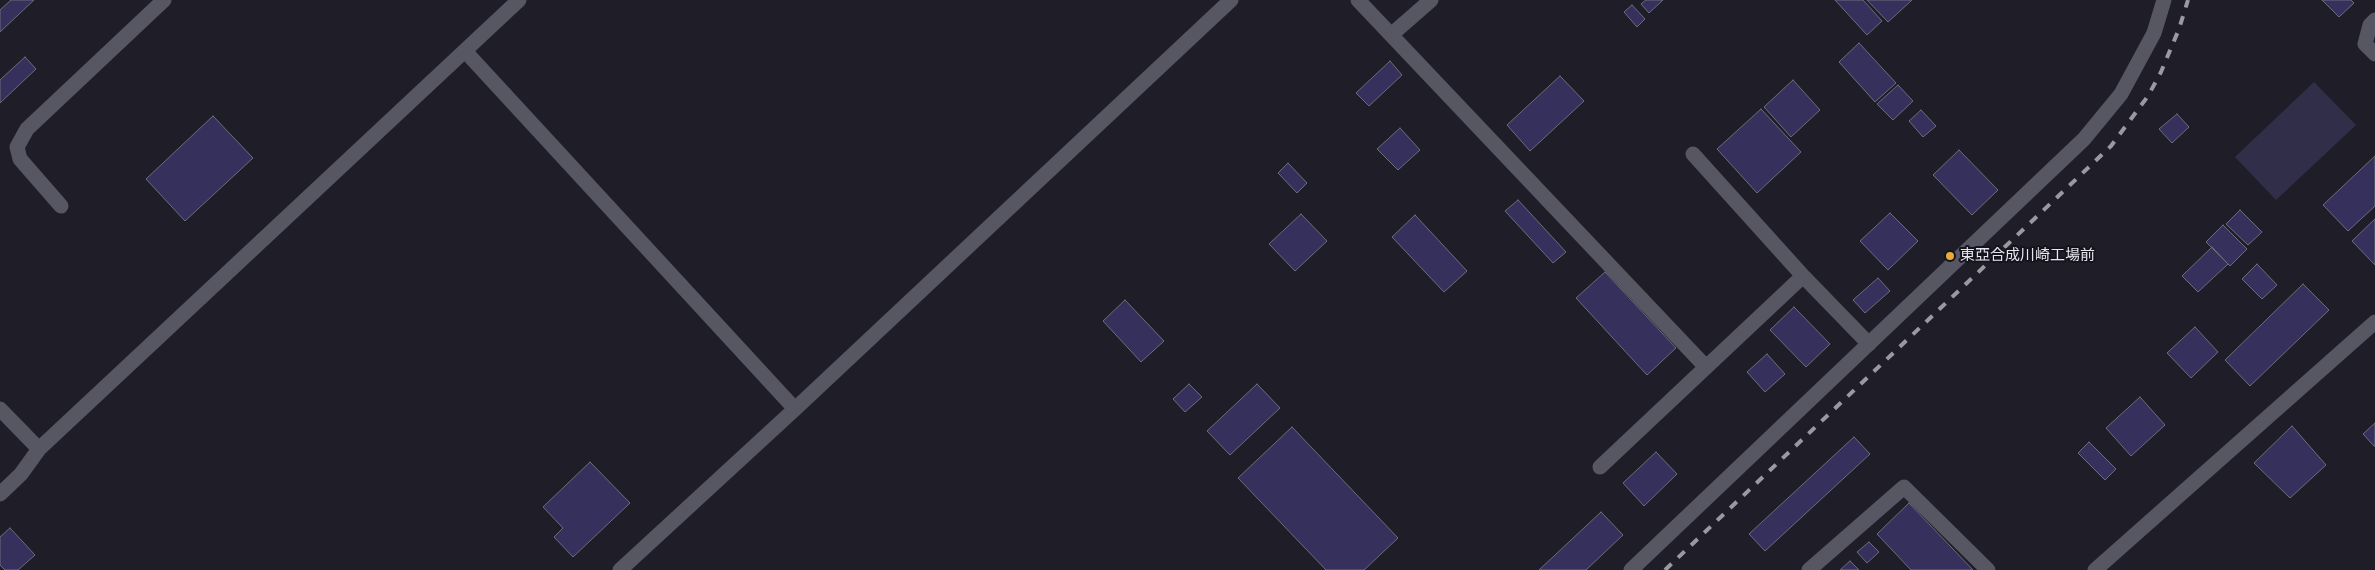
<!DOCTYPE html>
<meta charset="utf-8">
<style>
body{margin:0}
canvas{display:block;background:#1e1d28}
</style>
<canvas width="2375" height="570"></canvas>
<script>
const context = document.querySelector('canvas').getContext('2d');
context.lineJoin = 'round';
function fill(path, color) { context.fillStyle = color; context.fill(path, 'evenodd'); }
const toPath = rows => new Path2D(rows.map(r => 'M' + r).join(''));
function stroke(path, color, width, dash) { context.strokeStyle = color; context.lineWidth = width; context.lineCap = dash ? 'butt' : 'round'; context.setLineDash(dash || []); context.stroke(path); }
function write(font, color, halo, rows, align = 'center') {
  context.font = font + ' "Noto Sans","Noto Sans JP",sans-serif'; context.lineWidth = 4; context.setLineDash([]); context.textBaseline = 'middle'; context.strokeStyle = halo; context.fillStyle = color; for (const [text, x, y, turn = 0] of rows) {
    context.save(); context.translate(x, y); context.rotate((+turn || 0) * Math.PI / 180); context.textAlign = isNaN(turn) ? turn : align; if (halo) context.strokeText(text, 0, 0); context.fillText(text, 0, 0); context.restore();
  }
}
const green = toPath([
 [2314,82,2356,125,2276,200,2235,157]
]);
const building = toPath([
 [11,0,34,0,0,32,0,10,11,0],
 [1646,0,1663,0,1649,13,1641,4,1646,0],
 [1835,0,1863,0,1882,21,1867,35,1835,0],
 [1867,0,1912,0,1888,22,1867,0],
 [2322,0,2351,0,2354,3,2339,17,2322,0],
 [1632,5,1645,19,1637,27,1624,12,1632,5],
 [1859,43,1896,83,1875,102,1839,62,1859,43],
 [25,57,36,69,0,103,0,80,25,57],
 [1390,61,1402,75,1369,106,1356,93,1390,61],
 [1560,76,1584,101,1530,151,1507,125,1560,76],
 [1793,80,1820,110,1791,137,1764,107,1793,80],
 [1898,85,1913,101,1893,120,1877,104,1898,85],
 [1761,109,1801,152,1757,193,1717,149,1761,109],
 [1921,110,1936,126,1923,137,1909,121,1921,110],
 [2177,114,2189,127,2172,143,2159,129,2177,114],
 [213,116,253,158,185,221,146,179,213,116],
 [1400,128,1420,150,1398,170,1377,149,1400,128],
 [1959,150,1998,190,1972,215,1933,175,1959,150],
 [2375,156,2375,206,2348,231,2323,205,2375,156],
 [1288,163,1307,183,1297,193,1278,173,1288,163],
 [1518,200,1566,252,1553,263,1505,211,1518,200],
 [2240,210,2262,232,2248,245,2226,224,2240,210],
 [1890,213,1918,241,1888,270,1860,241,1890,213],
 [1301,214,1327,241,1295,271,1269,244,1301,214],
 [1415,215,1467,271,1444,292,1392,237,1415,215],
 [2375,219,2375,265,2352,241,2375,219],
 [2223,225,2247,249,2230,266,2206,242,2223,225],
 [2212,247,2228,264,2198,292,2182,276,2212,247],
 [2257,264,2277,285,2262,299,2242,279,2257,264],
 [1605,272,1676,348,1647,375,1576,298,1605,272],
 [1878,278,1890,291,1865,313,1853,300,1878,278],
 [2303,284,2329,310,2250,386,2225,360,2303,284],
 [1125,300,1164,341,1141,362,1103,321,1125,300],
 [1794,307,1830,344,1806,367,1770,330,1794,307],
 [2195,327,2218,352,2191,378,2167,353,2195,327],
 [1767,354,1785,374,1765,392,1747,372,1767,354],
 [1189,384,1202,397,1185,412,1173,399,1189,384],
 [1257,384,1280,408,1230,455,1207,431,1257,384],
 [2140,397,2165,425,2131,456,2106,428,2140,397],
 [2375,423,2375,446,2374,446,2363,434,2375,423],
 [2292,426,2326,465,2290,498,2254,463,2292,426],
 [1292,427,1398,538,1364,570,1326,570,1238,478,1292,427],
 [1854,437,1870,454,1765,551,1749,534,1854,437],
 [2089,442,2116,469,2105,480,2078,453,2089,442],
 [1656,452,1677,474,1644,506,1623,483,1656,452],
 [590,462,630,503,573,557,554,537,563,528,543,507,590,462],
 [1909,503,1973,570,1911,570,1877,534,1909,503],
 [1601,512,1623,535,1586,570,1539,570,1601,512],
 [10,528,35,555,18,570,5,570,0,565,0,537,10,528],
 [1869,542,1879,552,1867,563,1857,552,1869,542],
 [1850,561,1859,570,1840,570,1850,561]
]);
const minor = toPath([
 [1358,0,1705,366],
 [2375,20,2370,25,2365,44,2375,54],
 [1391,35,1431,0],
 [465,51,795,409],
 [1693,154,1803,276,1869,344],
 [61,206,20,159,17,147,27,129,164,0],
 [0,409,39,449],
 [1600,467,1803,276],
 [0,494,21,474,39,449,519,0],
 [620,570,795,409,1231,0],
 [1631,570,2084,139,2121,94,2154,33,2164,0],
 [1809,570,1904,487,1988,570],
 [2095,570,2375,322]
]);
const rail = toPath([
 [1665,570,2111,146,2148,96,2161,72,2179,29,2188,0]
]);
const markers = [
 [1950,256,5,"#e9aa38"]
];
const poiNames = [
 ["東亞合成川崎工場前",1960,256]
];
fill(green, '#312e49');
fill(building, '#36305d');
stroke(building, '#6d6c7a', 1);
stroke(minor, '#575663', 15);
stroke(rail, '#9999a2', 4, [9, 9]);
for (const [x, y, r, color] of markers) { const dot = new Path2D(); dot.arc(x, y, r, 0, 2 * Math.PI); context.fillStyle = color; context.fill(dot); stroke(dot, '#15141e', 2); }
write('15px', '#e6e6ee', '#15141e', poiNames, 'left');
</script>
